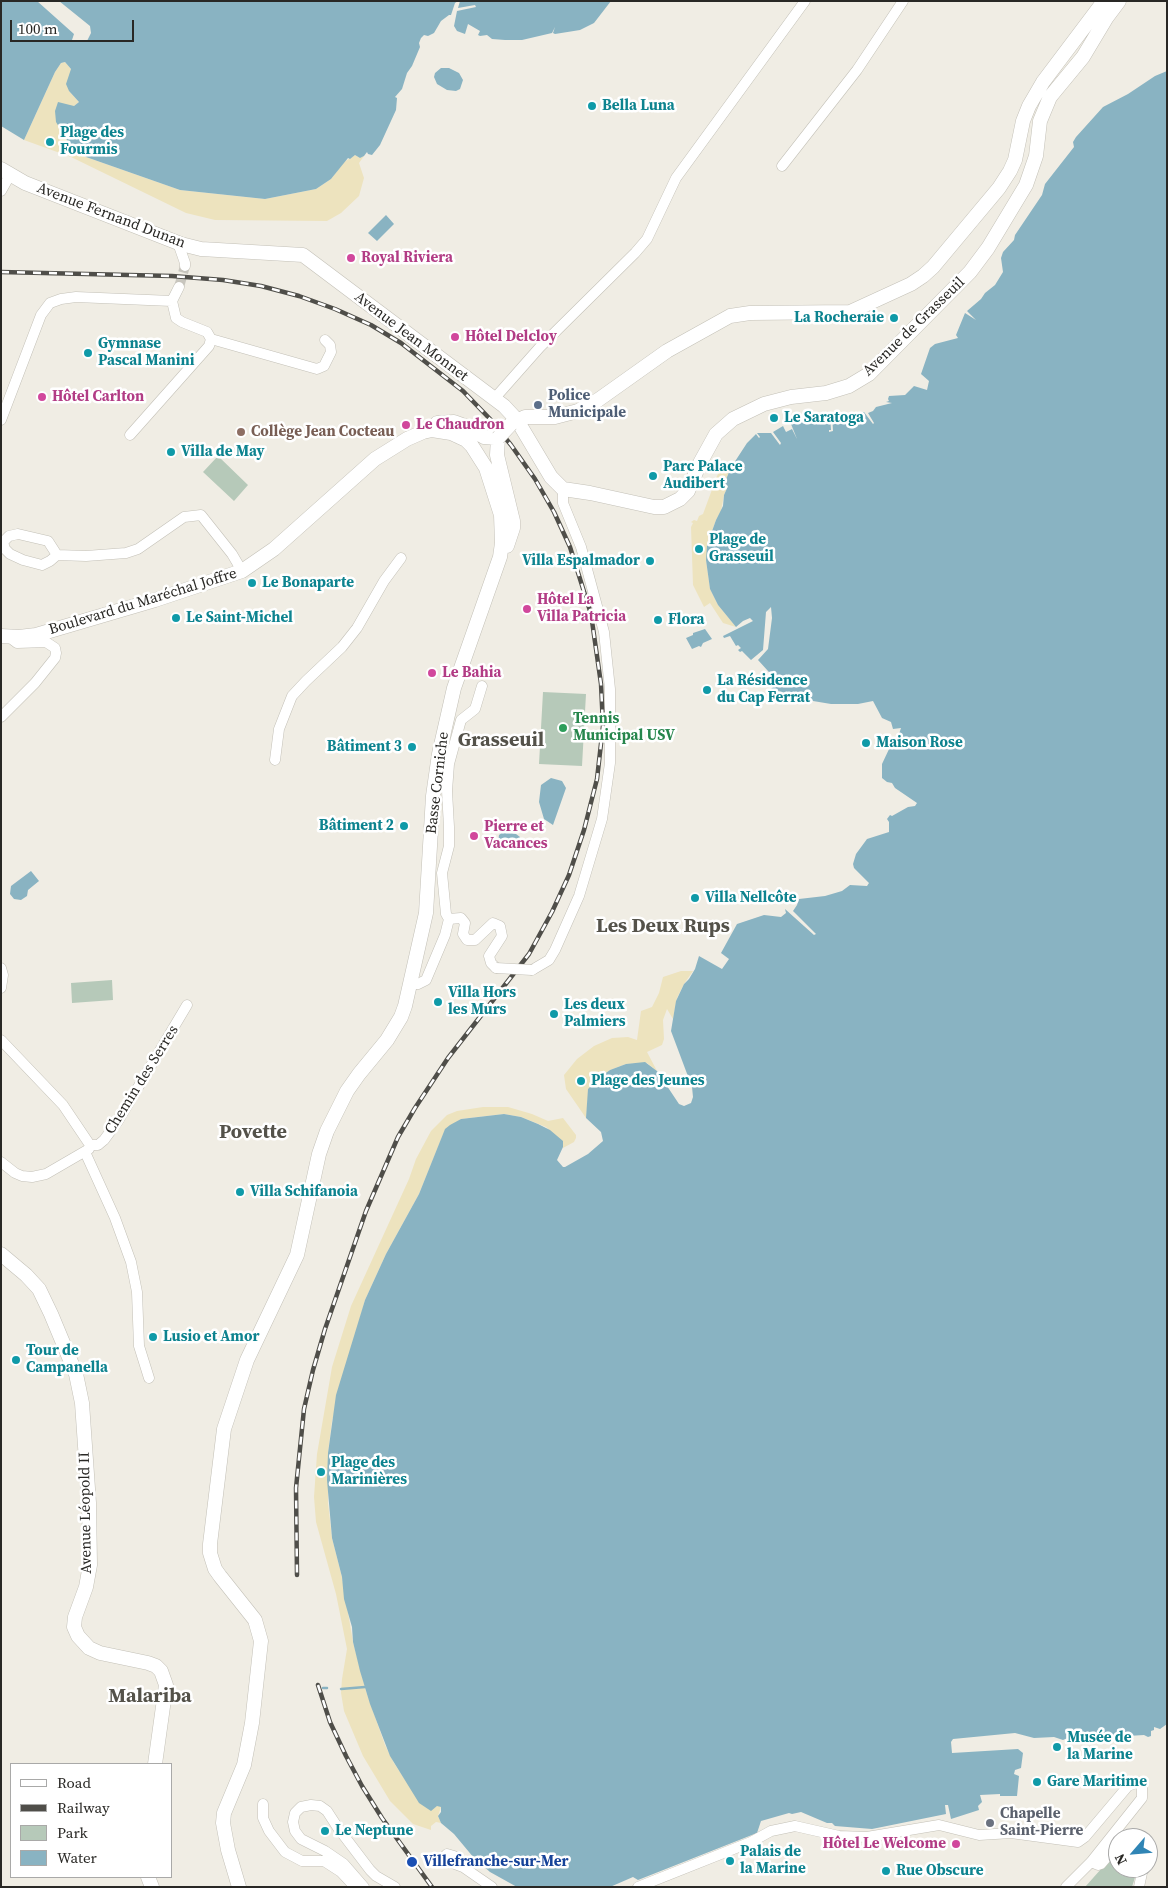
<!DOCTYPE html>
<meta charset="utf-8">
<style>
body{margin:0}
#map{position:relative;width:1168px;height:1888px;overflow:hidden;background:#f0ede4;font-family:"Source Serif 4",serif}
canvas{display:block}
.frame{position:absolute;inset:0;border:2px solid #292825;pointer-events:none}
.legend{position:absolute;left:10px;top:1763px;width:162px;height:115px;box-sizing:border-box;background:#fff;border:1px solid #a9a9a8;margin:0;padding:6px 9px;list-style:none;font-size:15px;color:#292825}
.legend li{display:flex;align-items:center;gap:10px;height:25px}
.legend b{width:25px;border:1px solid #a9a9a8}
.north{position:absolute;left:1108px;top:1828px;width:50px;height:50px;box-sizing:border-box;background:#fff;border:1px solid #a9a9a8;border-radius:50%;rotate:243deg;font-size:14px;font-weight:700;line-height:20px;text-align:center;color:#292825}
.north::after{content:'';display:block;margin:auto;width:18px;height:22px;background:#3085b5;clip-path:polygon(50% 0,100% 100%,50% 72%,0 100%)}
.scale{position:absolute;left:10px;top:20px;width:124px;height:22px;box-sizing:border-box;border:2px solid #292825;border-top:0;padding-left:6px;font-size:15px;line-height:18px;white-space:nowrap;color:#292825;-webkit-text-stroke:4px #fff;paint-order:stroke}
</style>
<div id="map">
<canvas width="1168" height="1888"></canvas>
<div class="frame"></div>
<ul class="legend">
<li><b style="height:6px;background:#fff"></b>Road</li>
<li><b style="height:6px;background:#4f4e49"></b>Railway</li>
<li><b style="height:14px;background:#b6c9b9"></b>Park</li>
<li><b style="height:14px;background:#89b3c2"></b>Water</li>
</ul>
<div class="north">N</div>
<div class="scale">100 m</div>
</div>
<script>
const context = document.querySelector('canvas').getContext('2d');
context.lineJoin = 'round';
function fill(path, color) { context.fillStyle = color; context.fill(path, 'evenodd'); }
const toPath = rows => new Path2D(rows.map(r => 'M' + r).join(''));
function stroke(path, color, width, dash) { context.strokeStyle = color; context.lineWidth = width; context.lineCap = dash ? 'butt' : 'round'; context.setLineDash(dash || []); context.stroke(path); }
function write(font, color, halo, rows, align = 'center') {
  context.font = font + ' "Source Serif 4",serif'; context.lineWidth = 5; context.setLineDash([]); context.textBaseline = 'middle'; context.strokeStyle = halo; context.fillStyle = color; for (const [text, x, y, turn = 0] of rows) {
    context.save(); context.translate(x, y); context.rotate((+turn || 0) * Math.PI / 180); context.textAlign = isNaN(turn) ? turn : align; if (halo) context.strokeText(text, 0, 0); context.fillText(text, 0, 0); context.restore();
  }
}
const green = toPath([
 [218,456,248,485,234,501,203,472],
 [543,692,586,694,582,766,539,764],
 [112,980,113,1000,72,1003,71,983],
 [1118,1850,1118,1868,1138,1868,1132,1887,1085,1887]
]);
const sand = toPath([
 [65,62,71,69,69,91,79,102,74,106,86,157,180,190,265,199,316,189,331,179,344,162,355,155,360,158,364,156,359,163,364,178,359,196,341,213,327,221,215,220,186,213,71,157,24,140,55,72,61,63],
 [722,466,730,470,724,484,728,486,724,495,721,511,716,520,712,531,706,560,710,589,718,605,736,627,723,623,710,603,704,607,693,585,691,527,693,523,691,522,694,520,697,521,699,516,703,514,717,476],
 [681,971,693,971,684,984,677,998,673,1019,667,1009,663,1020,664,1039,662,1045,647,1052,657,1071,647,1063,626,1064,610,1070,589,1089,586,1118,566,1089,564,1075,577,1059,594,1046,612,1038,628,1037,637,1040,641,1011,652,1007,659,993,663,977],
 [483,1107,508,1107,532,1114,548,1121,563,1118,576,1135,576,1138,574,1142,563,1148,563,1144,546,1127,521,1117,504,1114,461,1119,445,1130,419,1194,386,1254,365,1300,332,1421,328,1453,328,1503,332,1538,342,1577,353,1642,366,1691,385,1745,394,1763,406,1781,434,1808,438,1805,441,1807,438,1816,441,1823,436,1822,431,1826,431,1830,413,1824,390,1801,363,1756,344,1711,341,1693,342,1679,347,1649,336,1594,316,1522,314,1497,317,1454,332,1367,351,1306,409,1179,416,1159,431,1131,447,1115,457,1111]
]);
const water = toPath([
 [1,1,37,1,74,34,72,40,82,41,87,41,91,33,90,26,59,1,458,1,455,3,451,15,449,15,441,21,434,33,428,36,424,35,421,38,419,43,420,47,412,66,407,73,402,89,395,97,397,98,396,110,380,145,372,155,368,154,367,152,364,156,360,158,355,155,350,159,348,158,331,179,316,189,265,199,180,190,86,157,70,145,56,122,55,111,58,102,74,106,79,102,69,91,66,84,71,69,65,62,61,63,55,72,24,140,1,126],
 [460,1,611,1,594,23,580,30,555,34,553,33,555,27,552,33,522,40,505,40,492,39,487,35,480,36,478,35,480,31,468,24,465,34,457,31,454,26,457,11,476,7,475,5,458,8],
 [441,68,449,68,459,73,463,80,460,89,456,91,447,90,437,84,434,77,435,73],
 [1167,71,1167,1724,1160,1729,1154,1727,1154,1730,1151,1731,1151,1736,1148,1737,1144,1735,1111,1737,1100,1735,1090,1737,1072,1736,1063,1740,1054,1737,1034,1738,1015,1733,953,1739,951,1742,952,1753,1018,1749,1023,1753,1021,1768,1015,1770,1014,1774,1019,1776,1017,1796,1000,1796,1000,1794,980,1795,982,1802,978,1806,979,1810,951,1819,948,1805,945,1805,946,1814,872,1829,835,1826,832,1823,827,1823,801,1812,792,1814,789,1813,761,1821,757,1833,638,1880,633,1877,610,1887,517,1887,490,1872,474,1858,454,1834,441,1823,438,1816,441,1812,441,1807,437,1806,431,1811,419,1803,390,1756,370,1704,360,1671,353,1642,352,1627,344,1599,342,1577,332,1538,327,1480,328,1453,336,1395,365,1300,386,1254,419,1194,445,1129,450,1125,461,1119,504,1114,521,1117,538,1124,550,1130,563,1141,563,1147,557,1160,563,1167,565,1167,588,1154,603,1141,601,1132,586,1118,588,1089,599,1078,610,1070,626,1064,645,1062,657,1071,679,1104,684,1106,691,1103,693,1097,692,1087,671,1031,676,1001,684,984,689,979,695,969,699,956,722,969,729,959,721,953,737,924,764,915,781,917,786,913,785,909,814,935,816,934,793,911,797,905,799,899,825,896,842,891,850,885,867,886,869,883,854,868,853,864,856,854,867,839,889,832,889,822,887,819,890,815,892,816,908,807,915,806,917,803,895,788,892,783,887,782,882,778,882,764,890,747,896,743,901,728,893,729,891,722,882,718,873,701,858,704,831,704,813,701,801,696,796,697,771,689,778,682,758,660,768,649,772,618,771,607,766,612,763,650,751,660,742,651,740,652,738,650,741,648,738,645,736,646,730,636,724,638,723,636,753,621,750,618,743,621,736,627,718,605,710,589,706,560,707,545,716,520,723,506,724,495,728,486,724,484,730,470,733,472,736,469,732,466,747,443,756,434,759,438,760,437,757,433,771,433,780,445,781,443,773,432,783,426,786,432,792,429,797,439,791,424,816,413,830,415,831,430,829,430,829,432,833,431,832,414,855,413,856,421,857,413,864,412,873,424,874,423,868,413,873,411,876,407,892,403,886,402,889,401,888,399,889,396,905,395,914,386,927,390,929,381,921,374,930,348,935,344,958,338,956,335,965,313,976,320,967,311,981,299,985,293,995,285,1003,272,1001,258,1003,252,1014,240,1015,235,1042,195,1045,184,1074,147,1073,142,1076,137,1103,107,1128,94,1155,76],
 [386,215,394,224,377,241,368,233],
 [705,629,712,639,703,643,701,647,699,646,692,649,686,638,693,635,693,633],
 [551,778,562,781,566,788,553,825,544,819,539,802,541,785],
 [503,832,516,834,520,837,519,845,515,847,501,846,498,842,499,835],
 [31,871,39,881,28,890,27,896,21,900,14,899,10,894,11,886]
]);
const stream = toPath([
 [323,1688,327,1688],
 [341,1689,365,1687]
]);
const streetTunnel = toPath([
 [179,287,185,266]
]);
const street = toPath([
 [782,166,857,70,903,1],
 [1,191,10,175],
 [178,243,185,263,185,266],
 [179,287,172,301,176,318,182,322,207,332,211,339,317,369,324,366,331,352,330,345,325,340],
 [494,399,540,347,635,253,647,239,676,178,805,1],
 [1,420,41,315,50,303,61,299,76,297,172,301],
 [130,435,209,346,211,339],
 [57,555,48,541,18,534,9,536,3,542,5,549,10,554,23,560,42,565,50,561,57,555,86,556,126,553,138,549,184,517,201,515,232,554,242,571],
 [1,717,35,683,55,658,56,653,55,648,46,642,17,643,13,640],
 [275,760,279,729,292,696,306,681,342,647,357,628,384,581,401,558],
 [449,919,461,918,465,923,463,934,467,940,475,940,493,923,500,926,502,936,489,956,491,963,496,968],
 [1,968,3,975,1,988],
 [532,970,549,960,555,950,579,896,602,819,610,763,610,689,604,632,581,547,563,503,563,489],
 [411,984,418,984,426,980,445,935,449,919,446,914,442,873,449,846,449,827,447,791,449,764,461,720,475,709,482,686],
 [1,1040,63,1105,90,1145],
 [90,1145,98,1145,104,1140,118,1121,187,1005],
 [85,1152,115,1218,131,1262,137,1292,139,1346,149,1378],
 [1,1162,15,1173,22,1176,32,1177,46,1174,89,1149],
 [263,1804,263,1818,269,1831,285,1852,302,1861,324,1861,341,1872,355,1887],
 [1091,1862,1098,1865,1101,1864,1118,1844],
 [463,1867,447,1861,444,1857,447,1854,454,1856,463,1867,492,1887],
 [364,1887,344,1864,325,1851,301,1839,295,1831,293,1822,295,1813,301,1807,311,1805,320,1806,327,1811,338,1828,370,1870,376,1876,395,1887],
 [638,1887,751,1842,771,1831,795,1826,839,1836,867,1837,939,1825,979,1835,1011,1833,1078,1842,1085,1837,1128,1786,1138,1782,1142,1787,1142,1798,1091,1862,1066,1887],
 [1139,1887,1143,1868]
]);
const secondary = toPath([
 [1,169,25,183,181,244,201,249,303,255,504,406,517,420,551,477,563,489,590,493,654,507,664,507,680,499,688,491,700,463,716,434,733,419,764,404,791,397,826,393,849,386,869,374,970,272,988,248,1026,185,1036,156,1040,121,1050,97,1083,57,1107,17,1119,1],
 [511,424,525,417,555,417,578,411,598,400,667,351,730,316,750,313,850,312,911,284,923,276,933,267,999,188,1010,171,1015,160,1023,121,1029,106,1043,82,1104,1],
 [432,430,437,423,454,422,465,426,484,437,498,438,497,455,513,521,513,528,507,546],
 [1,636,19,637,36,635,155,600,242,571,274,549,375,459,407,439,423,432,432,430,451,433,466,440,472,446,486,468,501,515,502,543,500,557,454,688,439,754,433,796,426,913,405,1006,401,1017,387,1040,359,1074,347,1091,327,1131,319,1154,297,1255,247,1360,224,1429,210,1544,210,1553,215,1569,220,1576,255,1620,261,1641,252,1723,244,1765,224,1813,223,1823,228,1850,239,1887],
 [1,1254,26,1275,39,1289,51,1314,76,1374,82,1403,89,1503,90,1565,86,1587,75,1617,74,1627,78,1636,89,1648,100,1653,148,1663,156,1666,161,1671,166,1685,155,1764],
 [148,1877,152,1887]
]);
const rail = toPath([
 [1,272,172,276,223,280,261,286,299,296,335,309,371,325,401,343,463,391,490,419,511,445,535,479,554,512,570,547,591,614,601,684,603,726,597,779,584,830,569,875,552,912,529,954,448,1058,415,1108,398,1137,366,1211,325,1329,313,1370,304,1409,296,1488,297,1575],
 [318,1685,330,1722,346,1756,362,1786,382,1818,432,1887]
]);
const streetBridge = toPath([
 [496,968,532,970]
]);
const secondaryBridge = toPath([
 [498,438,511,424]
]);
const markers = [
 [592,106,5,"#0f9aa8"],
 [50,142,5,"#0f9aa8"],
 [351,258,5,"#d1479c"],
 [894,318,5,"#0f9aa8"],
 [455,337,5,"#d1479c"],
 [88,353,5,"#0f9aa8"],
 [42,397,5,"#d1479c"],
 [538,405,5,"#5c6f8a"],
 [774,418,5,"#0f9aa8"],
 [406,425,5,"#d1479c"],
 [241,432,5,"#8d6e63"],
 [171,452,5,"#0f9aa8"],
 [653,476,5,"#0f9aa8"],
 [699,549,5,"#0f9aa8"],
 [650,561,5,"#0f9aa8"],
 [252,583,5,"#0f9aa8"],
 [527,609,5,"#d1479c"],
 [176,618,5,"#0f9aa8"],
 [658,620,5,"#0f9aa8"],
 [432,673,5,"#d1479c"],
 [707,690,5,"#0f9aa8"],
 [563,728,5,"#2e9e5b"],
 [866,743,5,"#0f9aa8"],
 [412,747,5,"#0f9aa8"],
 [404,826,5,"#0f9aa8"],
 [474,836,5,"#d1479c"],
 [695,898,5,"#0f9aa8"],
 [438,1002,5,"#0f9aa8"],
 [554,1014,5,"#0f9aa8"],
 [581,1081,5,"#0f9aa8"],
 [240,1192,5,"#0f9aa8"],
 [153,1337,5,"#0f9aa8"],
 [16,1360,5,"#0f9aa8"],
 [321,1472,5,"#0f9aa8"],
 [1057,1747,5,"#0f9aa8"],
 [1037,1782,5,"#0f9aa8"],
 [990,1823,5,"#6b7280"],
 [325,1831,5,"#0f9aa8"],
 [956,1844,5,"#d1479c"],
 [730,1861,5,"#0f9aa8"],
 [412,1862,6,"#1a4fb4"],
 [886,1871,5,"#0f9aa8"]
];
const cultureNames = [
 ["Bella Luna",602,106],
 ["Plage des",60,133],
 ["Fourmis",60,150],
 ["La Rocheraie",884,318,"right"],
 ["Gymnase",98,344],
 ["Pascal Manini",98,361],
 ["Le Saratoga",784,418],
 ["Villa de May",181,452],
 ["Parc Palace",663,467],
 ["Audibert",663,484],
 ["Plage de",709,540],
 ["Grasseuil",709,557],
 ["Villa Espalmador",640,561,"right"],
 ["Le Bonaparte",262,583],
 ["Le Saint-Michel",186,618],
 ["Flora",668,620],
 ["La Résidence",717,681],
 ["du Cap Ferrat",717,698],
 ["Maison Rose",876,743],
 ["Bâtiment 3",402,747,"right"],
 ["Bâtiment 2",394,826,"right"],
 ["Villa Nellcôte",705,898],
 ["Villa Hors",448,993],
 ["les Murs",448,1010],
 ["Les deux",564,1005],
 ["Palmiers",564,1022],
 ["Plage des Jeunes",591,1081],
 ["Villa Schifanoia",250,1192],
 ["Lusio et Amor",163,1337],
 ["Tour de",26,1351],
 ["Campanella",26,1368],
 ["Plage des",331,1463],
 ["Marinières",331,1480],
 ["Musée de",1067,1738],
 ["la Marine",1067,1755],
 ["Gare Maritime",1047,1782],
 ["Le Neptune",335,1831],
 ["Palais de",740,1852],
 ["la Marine",740,1869],
 ["Rue Obscure",896,1871]
];
const streetNames = [
 ["Avenue Fernand Dunan",111,216,21],
 ["Avenue de Grasseuil",914,327,-44],
 ["Avenue Jean Monnet",411,337,37],
 ["Boulevard du Maréchal Joffre",143,602,-17],
 ["Basse Corniche",438,783,-83],
 ["Chemin des Serres",142,1080,-58],
 ["Avenue Léopold II",86,1513,-91]
];
const hotelNames = [
 ["Royal Riviera",361,258],
 ["Hôtel Delcloy",465,337],
 ["Hôtel Carlton",52,397],
 ["Le Chaudron",416,425],
 ["Hôtel La",537,600],
 ["Villa Patricia",537,617],
 ["Le Bahia",442,673],
 ["Pierre et",484,827],
 ["Vacances",484,844],
 ["Hôtel Le Welcome",946,1844,"right"]
];
const serviceNames = [
 ["Police",548,396],
 ["Municipale",548,413]
];
const educationNames = [
 ["Collège Jean Cocteau",251,432]
];
const leisureNames = [
 ["Tennis",573,719],
 ["Municipal USV",573,736]
];
const worshipNames = [
 ["Chapelle",1000,1814],
 ["Saint-Pierre",1000,1831]
];
const transitNames = [
 ["Villefranche-sur-Mer",423,1862]
];
const districtNames = [
 ["Grasseuil",501,741],
 ["Les Deux Rups",663,927],
 ["Povette",253,1133],
 ["Malariba",150,1697]
];
fill(green, '#b6c9b9');
fill(sand, '#ede3be');
fill(water, '#89b3c2');
stroke(stream, '#89b3c2', 2.5);
stroke(streetTunnel, '#c8c6be', 10, [10, 5]);
stroke(street, '#c3c0b7', 11);
stroke(secondary, '#c3c0b7', 15);
stroke(street, '#fff', 10);
stroke(secondary, '#fff', 14);
stroke(rail, '#4f4e49', 4.5);
stroke(rail, '#fff', 2.5, [8]);
stroke(streetBridge, '#c3c0b7', 11, []);
stroke(secondaryBridge, '#c3c0b7', 15, []);
stroke(streetBridge, '#fff', 10);
stroke(secondaryBridge, '#fff', 14);
for (const [x, y, r, color] of markers) { const dot = new Path2D(); dot.arc(x, y, r, 0, 2 * Math.PI); context.fillStyle = color; context.fill(dot); stroke(dot, '#fff', 2); }
write('bold 15px', '#0d838f', '#fff', cultureNames, 'left');
write('15px', '#292825', '#fff', streetNames);
write('bold 15px', '#b23c85', '#fff', hotelNames, 'left');
write('bold 15px', '#4e5e75', '#fff', serviceNames, 'left');
write('bold 15px', '#785e54', '#fff', educationNames, 'left');
write('bold 15px', '#27864d', '#fff', leisureNames, 'left');
write('bold 15px', '#5b616d', '#fff', worshipNames, 'left');
write('bold 15px', '#164399', '#fff', transitNames, 'left');
write('bold 20px', '#54524a', '#fff', districtNames);
</script>
